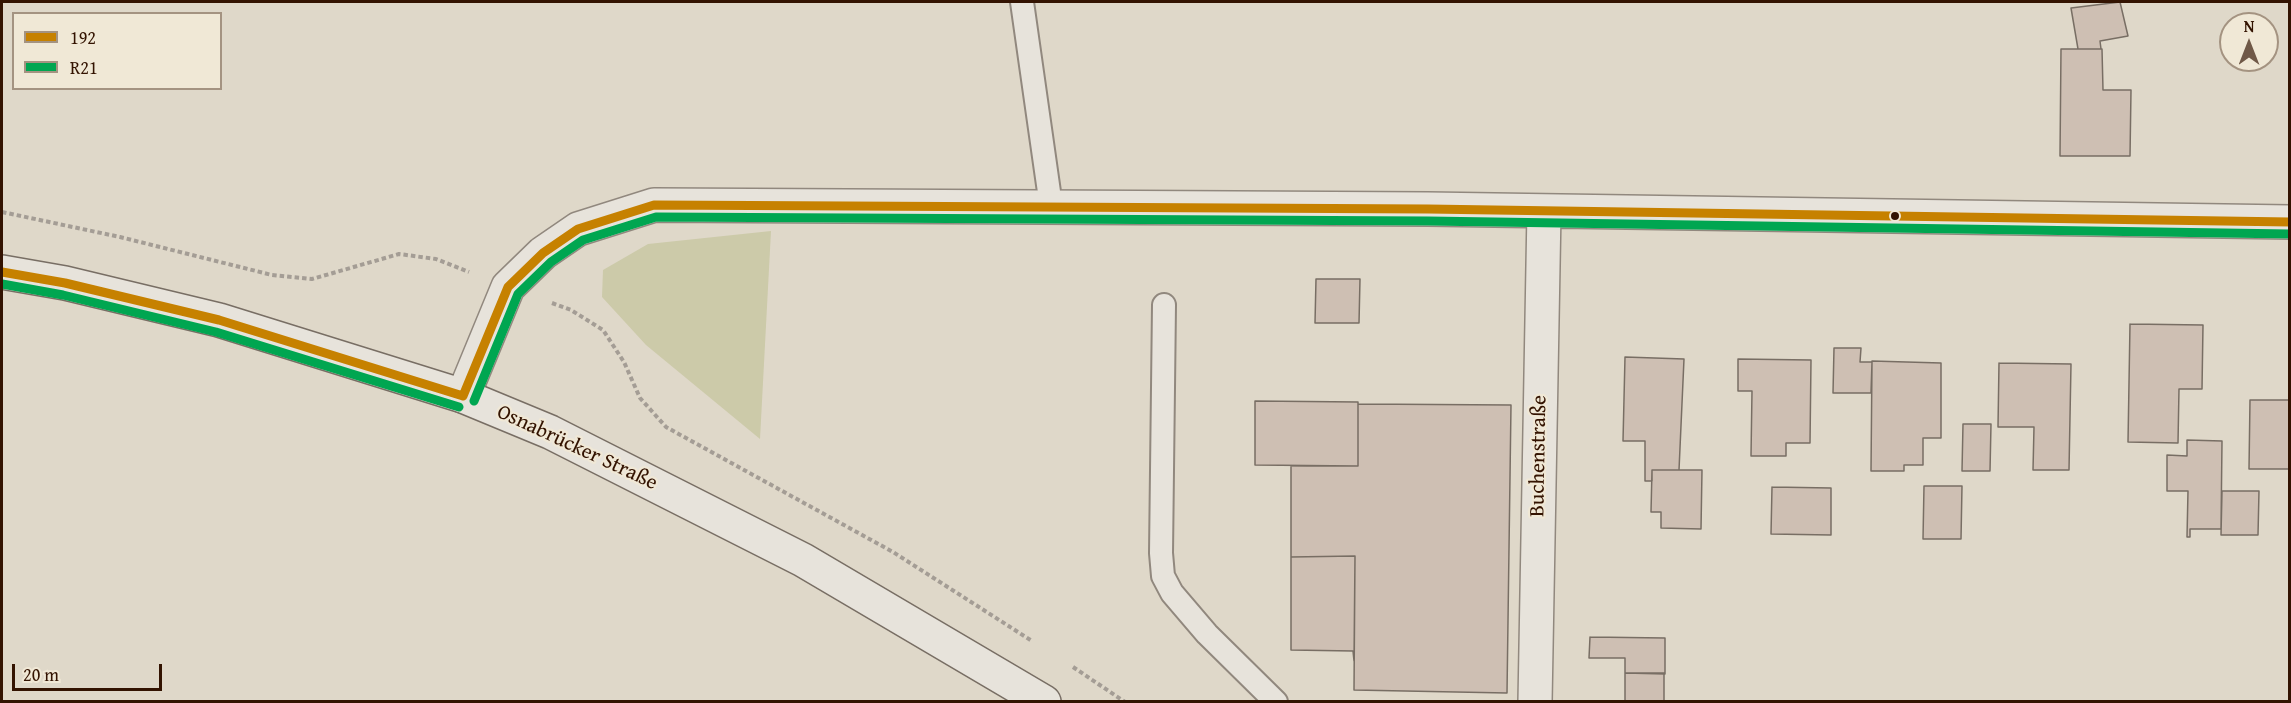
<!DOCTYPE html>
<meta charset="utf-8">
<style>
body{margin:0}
#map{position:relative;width:2291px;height:703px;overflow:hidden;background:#dfd8c9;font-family:"Gentium Book Plus",serif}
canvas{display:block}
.frame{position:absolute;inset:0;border:3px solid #331301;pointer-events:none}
.legend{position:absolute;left:12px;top:12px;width:210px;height:78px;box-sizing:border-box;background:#f0e8d6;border:2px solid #a49381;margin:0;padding:8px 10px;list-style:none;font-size:18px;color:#331301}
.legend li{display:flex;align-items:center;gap:12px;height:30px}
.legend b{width:30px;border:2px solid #a49381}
.north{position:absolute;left:2219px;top:12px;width:60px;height:60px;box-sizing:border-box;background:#f0e8d6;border:2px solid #a49381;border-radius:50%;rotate:0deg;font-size:16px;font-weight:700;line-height:24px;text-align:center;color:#331301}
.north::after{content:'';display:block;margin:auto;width:21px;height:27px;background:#6f5847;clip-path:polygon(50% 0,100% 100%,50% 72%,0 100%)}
.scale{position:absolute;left:12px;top:664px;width:150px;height:27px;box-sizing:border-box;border:3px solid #331301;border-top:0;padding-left:8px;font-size:18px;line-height:21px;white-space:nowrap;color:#331301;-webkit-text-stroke:4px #f0e8d6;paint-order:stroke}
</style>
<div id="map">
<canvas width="2291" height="703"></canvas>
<div class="frame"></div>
<ul class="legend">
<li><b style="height:8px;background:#c68100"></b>192</li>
<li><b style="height:8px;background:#00a651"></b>R21</li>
</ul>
<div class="north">N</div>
<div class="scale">20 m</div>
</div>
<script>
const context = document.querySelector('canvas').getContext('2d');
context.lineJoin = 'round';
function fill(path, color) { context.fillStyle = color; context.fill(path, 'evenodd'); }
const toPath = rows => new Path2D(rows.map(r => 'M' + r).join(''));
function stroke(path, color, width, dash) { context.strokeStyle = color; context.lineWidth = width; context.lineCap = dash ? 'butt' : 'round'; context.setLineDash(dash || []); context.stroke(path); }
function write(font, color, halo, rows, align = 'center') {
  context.font = font + ' "Gentium Book Plus",serif'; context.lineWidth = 4.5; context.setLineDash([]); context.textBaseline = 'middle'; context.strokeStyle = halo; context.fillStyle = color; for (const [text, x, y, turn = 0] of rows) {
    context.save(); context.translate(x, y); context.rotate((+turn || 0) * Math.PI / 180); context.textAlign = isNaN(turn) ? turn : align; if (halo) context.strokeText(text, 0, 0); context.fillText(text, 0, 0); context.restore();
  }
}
const green = toPath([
 [771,231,760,439,646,345,602,297,603,270,648,244]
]);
const building = toPath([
 [2120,2,2128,36,2100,41,2101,49,2078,49,2071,8,2120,2],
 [2061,49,2102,49,2103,90,2131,90,2130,156,2060,156,2061,49],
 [1316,279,1360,279,1359,323,1315,323,1316,279],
 [2130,324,2203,325,2202,389,2179,389,2178,443,2128,442,2130,324],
 [1834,348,1861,348,1860,362,1872,362,1871,393,1833,393,1834,348],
 [1625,357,1684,359,1679,470,1652,470,1652,481,1645,481,1645,441,1623,441,1625,357],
 [1738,359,1811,360,1810,443,1786,443,1786,456,1751,456,1752,391,1738,391,1738,359],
 [1872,361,1941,363,1941,438,1923,438,1923,465,1904,465,1904,471,1871,471,1872,361],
 [1999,363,2071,364,2069,470,2033,470,2034,427,1998,427,1999,363],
 [2250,400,2290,400,2290,469,2249,469,2250,400],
 [1255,401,1358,402,1358,466,1255,465,1255,401],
 [1358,404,1511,405,1507,693,1354,690,1355,556,1291,557,1291,466,1358,466,1358,404],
 [1963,424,1991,424,1990,471,1962,471,1963,424],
 [2187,440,2222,441,2221,529,2190,529,2190,537,2187,537,2188,491,2167,491,2167,455,2187,456,2187,440],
 [1652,470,1702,470,1701,529,1661,528,1661,512,1651,512,1652,470],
 [1924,486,1962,486,1961,539,1923,539,1924,486],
 [1772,487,1831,488,1831,535,1771,534,1772,487],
 [2222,491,2259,491,2258,535,2221,535,2222,491],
 [1355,556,1354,661,1353,651,1291,650,1291,557,1355,556],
 [1590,637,1665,638,1665,674,1625,673,1625,658,1589,658,1590,637],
 [1625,673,1664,673,1664,702,1625,702,1625,673]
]);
const path = toPath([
 [2,212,120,237,272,275,312,279,399,254,436,259,469,272],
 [552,303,571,310,603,330,624,362,640,398,666,427,893,552,1032,641],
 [1073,667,1125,702]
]);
const service = toPath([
 [1022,2,1051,206],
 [1164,305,1161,553,1163,576,1172,593,1207,634,1276,702]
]);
const minor = toPath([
 [463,396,508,287,543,253,578,229,654,205,1428,209,2290,222],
 [1535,702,1544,211]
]);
const secondary = toPath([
 [2,272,65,283,219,320,463,396,550,432,803,560,1044,702]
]);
const bus1 = toPath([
 [2,272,65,283,219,320,463,396],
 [463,396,508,287,543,253,578,229,654,205,1428,209,2290,222]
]);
const bus2 = toPath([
 [2,284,63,295,216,332,459,407],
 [474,401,518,294,551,262,583,240,656,217,1428,221,2290,234]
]);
const markers = [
 [1895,216,5,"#331301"]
];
const streetNames = [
 ["Osnabrücker Straße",577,448,25],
 ["Buchenstraße",1539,456,-89]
];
fill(green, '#cccaa9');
fill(building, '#cebfb3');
stroke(building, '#786e64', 1.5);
stroke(service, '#91887e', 26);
stroke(minor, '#91887e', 36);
stroke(secondary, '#786e64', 36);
stroke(path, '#a49d95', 4, [4.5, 3]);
stroke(service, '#e7e3db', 22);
stroke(minor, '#e7e3db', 33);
stroke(secondary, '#e7e3db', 33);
stroke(bus1, '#c68100', 9);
stroke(bus2, '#00a651', 9);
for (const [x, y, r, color] of markers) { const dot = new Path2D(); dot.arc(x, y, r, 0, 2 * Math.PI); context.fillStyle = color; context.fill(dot); stroke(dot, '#f0e8d6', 2); }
write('21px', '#331301', '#f0e8d6', streetNames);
</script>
